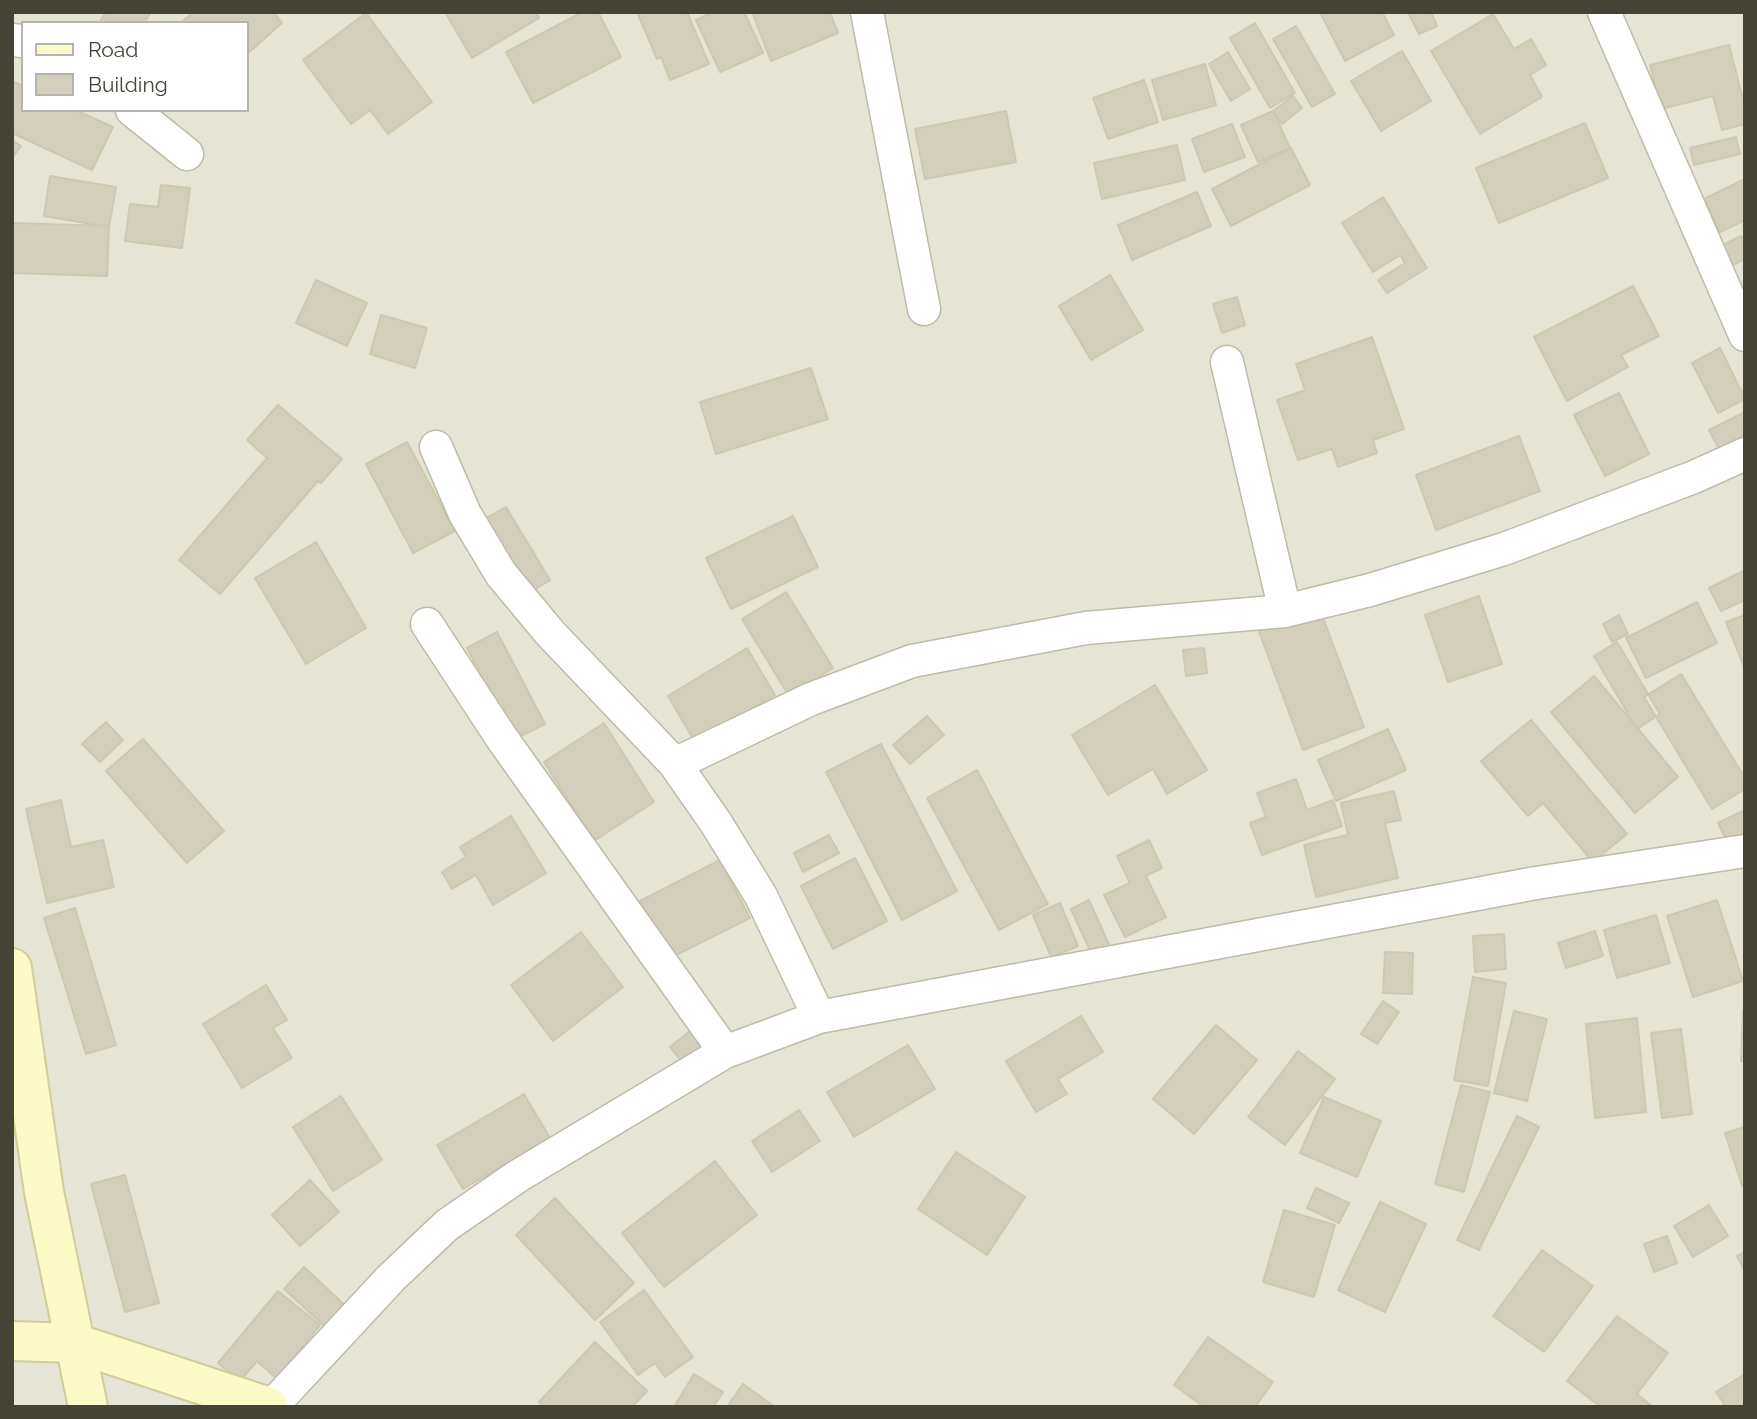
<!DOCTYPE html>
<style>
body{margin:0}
#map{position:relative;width:1757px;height:1419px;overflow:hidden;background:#f3f1e6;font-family:Raleway,sans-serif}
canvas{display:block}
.frame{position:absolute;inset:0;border:14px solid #454236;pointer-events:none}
.legend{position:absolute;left:21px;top:21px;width:228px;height:91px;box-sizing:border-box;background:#fff;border:2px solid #b5b3af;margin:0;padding:9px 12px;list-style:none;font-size:21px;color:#454236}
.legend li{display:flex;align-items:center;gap:14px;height:35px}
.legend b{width:35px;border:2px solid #b5b3af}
</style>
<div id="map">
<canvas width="1757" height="1419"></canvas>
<div class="frame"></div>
<ul class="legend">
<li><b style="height:9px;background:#fcfac6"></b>Road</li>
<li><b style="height:19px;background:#d4cfbc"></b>Building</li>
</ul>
</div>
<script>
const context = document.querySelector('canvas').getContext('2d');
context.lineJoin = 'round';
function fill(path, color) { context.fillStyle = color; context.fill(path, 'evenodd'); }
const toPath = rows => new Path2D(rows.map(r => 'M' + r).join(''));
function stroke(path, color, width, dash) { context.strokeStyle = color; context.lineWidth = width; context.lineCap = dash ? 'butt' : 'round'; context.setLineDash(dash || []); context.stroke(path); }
const residential = toPath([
 [12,12,1745,12,1745,1407,12,1407],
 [23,23,247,23,247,110,23,110]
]);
const building = toPath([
 [106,12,151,12,144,23,99,23,106,12],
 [193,12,273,12,282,23,247,54,247,23,181,23,193,12],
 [445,12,536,12,539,18,472,58,445,12],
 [583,12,598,12,621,57,533,103,506,52,583,12],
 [637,12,687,12,709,64,670,80,661,57,657,59,637,12],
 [713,12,744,12,763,53,720,72,696,20,713,12],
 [752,12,830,12,838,33,771,61,752,12],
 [1320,12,1382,12,1394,35,1345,61,1320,12],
 [1413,12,1431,12,1437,26,1419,34,1409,14,1413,12],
 [366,13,432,102,388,134,370,110,351,124,303,60,366,13],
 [1493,14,1514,49,1531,39,1546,65,1530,75,1542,97,1480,134,1431,51,1493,14],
 [1255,23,1295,93,1270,108,1230,38,1255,23],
 [1296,26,1335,94,1312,107,1273,39,1296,26],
 [1729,45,1745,107,1745,124,1722,130,1713,96,1661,109,1650,65,1729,45],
 [1402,51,1431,101,1381,131,1351,81,1402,51],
 [1228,52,1250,89,1231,101,1209,64,1228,52],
 [1205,64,1216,105,1163,120,1152,80,1205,64],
 [1144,80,1158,122,1108,139,1093,98,1144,80],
 [12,81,23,86,23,110,75,110,113,127,92,170,12,133,12,81],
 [1293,96,1302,108,1282,124,1273,111,1293,96],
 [1006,111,1016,162,925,179,915,129,1006,111],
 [1273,111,1290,148,1258,162,1241,125,1273,111],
 [1585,123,1608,178,1499,223,1476,168,1585,123],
 [1232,124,1245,157,1204,172,1192,139,1232,124],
 [1736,137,1740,154,1694,165,1690,148,1736,137],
 [12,140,21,146,12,158,12,140],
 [1177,145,1185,180,1102,199,1094,163,1177,145],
 [1291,148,1310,185,1231,226,1212,189,1291,148],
 [50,176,116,187,109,227,44,216,50,176],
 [1745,179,1745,220,1720,232,1704,199,1745,179],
 [161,185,190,188,182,248,125,241,130,204,158,207,161,185],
 [1197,192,1211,226,1132,260,1118,225,1197,192],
 [1383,197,1427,268,1387,293,1378,280,1405,263,1400,255,1373,272,1342,223,1383,197],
 [12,223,109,226,107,276,12,273,12,223],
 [1741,236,1745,244,1745,259,1731,266,1721,246,1741,236],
 [1110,275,1143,330,1091,360,1059,306,1110,275],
 [316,280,367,303,347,346,296,323,316,280],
 [1633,286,1659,336,1621,355,1628,367,1567,401,1534,337,1633,286],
 [1237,297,1245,325,1222,333,1213,304,1237,297],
 [381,315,427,328,415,368,370,354,381,315],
 [1372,337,1404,429,1373,440,1377,453,1338,467,1332,449,1298,460,1277,400,1305,390,1296,364,1372,337],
 [1720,348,1745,399,1718,413,1692,363,1720,348],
 [811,368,828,419,716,454,700,402,811,368],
 [1619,393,1649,454,1605,476,1574,415,1619,393],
 [278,405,342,459,321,483,318,481,220,594,179,560,267,458,247,440,278,405],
 [1745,412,1745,445,1723,456,1709,430,1745,412],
 [1519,436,1540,491,1436,530,1416,475,1519,436],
 [407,442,455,531,413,553,366,464,407,442],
 [506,507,550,580,526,595,483,520,506,507],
 [793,516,818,567,731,609,706,558,793,516],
 [316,542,366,628,306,664,255,578,316,542],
 [1745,570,1745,600,1721,611,1709,588,1745,570],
 [786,592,833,668,789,696,742,619,786,592],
 [1479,596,1502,664,1448,682,1425,615,1479,596],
 [1697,602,1717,643,1646,678,1626,638,1697,602],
 [1319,607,1364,727,1303,750,1258,629,1319,607],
 [1619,615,1628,634,1612,642,1603,624,1619,615],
 [1745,615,1745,669,1726,622,1745,615],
 [497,632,545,724,515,739,467,648,497,632],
 [1617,642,1660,714,1637,729,1594,656,1617,642],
 [747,648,775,695,695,742,668,696,747,648],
 [1204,648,1207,673,1186,676,1183,650,1204,648],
 [1681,674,1745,778,1745,789,1712,809,1644,697,1681,674],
 [1594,676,1678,777,1635,813,1551,712,1594,676],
 [1155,685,1207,770,1167,794,1153,769,1108,795,1072,735,1155,685],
 [927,716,944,735,910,764,893,745,927,716],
 [1531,720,1627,834,1593,862,1543,803,1528,816,1481,761,1531,720],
 [106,722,123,740,100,762,82,744,106,722],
 [604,723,654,802,594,841,544,762,604,723],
 [1388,729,1406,770,1336,801,1318,760,1388,729],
 [143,739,224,831,187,863,106,771,143,739],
 [881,744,957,891,902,920,826,772,881,744],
 [977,770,1048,904,999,930,927,798,977,770],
 [1296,779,1307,810,1333,800,1342,826,1262,855,1250,823,1266,817,1257,793,1296,779],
 [1394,791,1401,820,1385,823,1398,878,1316,897,1304,845,1348,835,1341,803,1394,791],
 [61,800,71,847,103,840,114,887,47,903,26,809,61,800],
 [1745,810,1745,850,1734,855,1718,823,1745,810],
 [511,816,546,873,493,905,476,875,452,889,442,872,466,857,460,847,511,816],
 [829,835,839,853,803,872,794,853,829,835],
 [1149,840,1162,868,1146,876,1166,917,1125,937,1104,895,1130,883,1117,856,1149,840],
 [855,858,887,921,833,949,801,886,855,858],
 [720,860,750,918,670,958,640,901,720,860],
 [1089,900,1110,947,1092,955,1071,909,1089,900],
 [1717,900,1743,981,1693,997,1667,916,1717,900],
 [1060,903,1078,946,1051,957,1033,915,1060,903],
 [75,908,116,1045,86,1054,44,918,75,908],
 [1656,915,1670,963,1617,978,1604,930,1656,915],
 [1595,931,1603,956,1566,968,1558,943,1595,931],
 [581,932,623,987,553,1041,511,985,581,932],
 [1504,934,1506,969,1475,972,1473,936,1504,934],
 [1385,952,1413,953,1412,994,1383,993,1385,952],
 [1473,977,1506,983,1488,1086,1454,1080,1473,977],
 [266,985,287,1020,273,1028,292,1058,242,1088,203,1024,266,985],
 [1383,1001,1399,1012,1377,1044,1361,1034,1383,1001],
 [1514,1011,1547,1019,1527,1101,1494,1093,1514,1011],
 [1743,1011,1745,1011,1745,1061,1741,1061,1743,1011],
 [1081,1016,1103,1052,1058,1079,1067,1094,1036,1112,1006,1061,1081,1016],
 [1637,1018,1646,1112,1595,1118,1586,1024,1637,1018],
 [1216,1025,1257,1060,1194,1134,1153,1099,1216,1025],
 [1681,1029,1692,1114,1662,1118,1651,1033,1681,1029],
 [690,1031,706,1052,686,1067,670,1047,690,1031],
 [908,1045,935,1089,854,1137,827,1092,908,1045],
 [1298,1051,1335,1079,1285,1145,1248,1117,1298,1051],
 [1461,1085,1490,1092,1464,1192,1435,1184,1461,1085],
 [524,1094,550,1138,463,1189,437,1145,524,1094],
 [341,1096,382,1160,333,1191,293,1127,341,1096],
 [1324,1097,1381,1121,1357,1177,1300,1153,1324,1097],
 [799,1110,820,1141,772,1172,752,1141,799,1110],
 [1517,1116,1539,1127,1479,1250,1457,1240,1517,1116],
 [1745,1127,1745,1185,1742,1186,1725,1133,1745,1127],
 [956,1152,1025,1197,987,1255,918,1209,956,1152],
 [715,1161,757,1215,664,1287,622,1233,715,1161],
 [125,1175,159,1303,125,1312,91,1184,125,1175],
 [310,1180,339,1212,300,1246,272,1215,310,1180],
 [1316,1188,1349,1203,1339,1223,1307,1208,1316,1188],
 [555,1198,634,1283,595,1320,516,1235,555,1198],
 [1380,1202,1426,1224,1385,1312,1338,1290,1380,1202],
 [1709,1205,1728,1236,1693,1257,1674,1226,1709,1205],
 [1284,1210,1335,1225,1314,1297,1263,1282,1284,1210],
 [1667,1236,1677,1263,1654,1272,1644,1244,1667,1236],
 [1542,1250,1593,1286,1544,1352,1493,1316,1542,1250],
 [1745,1252,1745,1271,1737,1256,1745,1252],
 [304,1267,352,1312,332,1333,284,1289,304,1267],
 [644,1290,693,1357,665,1377,655,1363,638,1375,600,1322,644,1290],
 [278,1291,320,1325,276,1378,257,1361,240,1381,218,1363,278,1291],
 [1617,1316,1668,1353,1637,1394,1653,1407,1601,1407,1567,1381,1617,1316],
 [1208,1337,1273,1382,1255,1407,1204,1407,1174,1385,1208,1337],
 [595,1342,647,1391,632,1407,544,1407,539,1402,595,1342],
 [694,1374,723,1392,713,1407,674,1407,694,1374],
 [1745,1374,1745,1407,1726,1407,1716,1392,1745,1374],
 [743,1384,775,1407,727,1407,743,1384]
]);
const street = toPath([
 [867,12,924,309],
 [1604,12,1745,335],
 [12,40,23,41],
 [132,110,187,154],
 [1227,362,1285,611],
 [436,447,465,514,501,574,550,633,675,764,716,823,761,896,819,1017],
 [427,624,501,737,725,1052],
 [675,764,811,699,912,661,1086,628,1285,611,1370,590,1504,549,1694,477,1745,454],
 [271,1407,391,1278,447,1225,518,1176,725,1052,819,1017,1536,883,1745,851]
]);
const secondary = toPath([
 [12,968,44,1192,88,1407],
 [12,1341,75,1343,269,1407]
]);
fill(residential, '#e6e4d5');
fill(building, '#d4cfbc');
stroke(building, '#cec8b0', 2);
stroke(street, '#bebba9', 35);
stroke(secondary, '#d1cd98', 42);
stroke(street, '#fff', 32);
stroke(secondary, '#fcfac6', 38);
</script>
